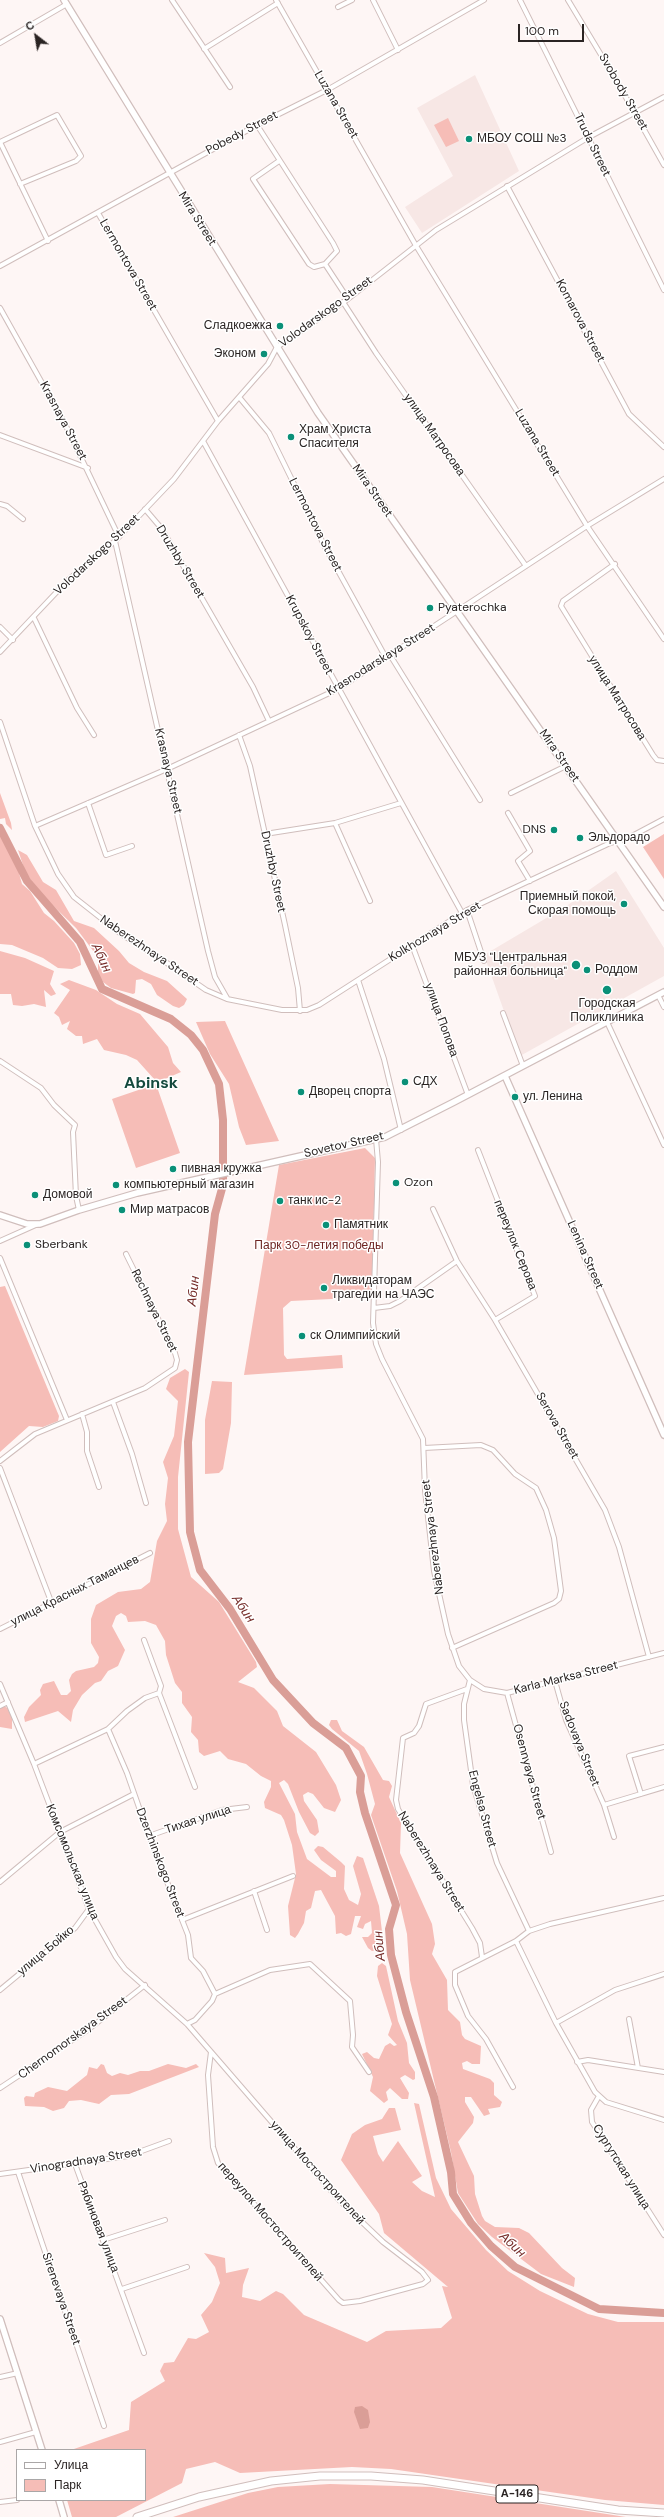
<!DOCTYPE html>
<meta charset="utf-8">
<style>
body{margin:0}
#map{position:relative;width:664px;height:2517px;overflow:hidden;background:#fef6f5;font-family:"DM Sans",sans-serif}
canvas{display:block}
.legend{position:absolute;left:16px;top:2449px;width:130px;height:52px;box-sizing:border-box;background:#fff;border:1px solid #aaa7a7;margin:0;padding:5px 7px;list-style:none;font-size:12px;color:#2a2423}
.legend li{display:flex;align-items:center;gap:8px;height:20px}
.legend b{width:20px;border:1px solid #aaa7a7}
.north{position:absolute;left:16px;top:16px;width:40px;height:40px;-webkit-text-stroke:3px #fff;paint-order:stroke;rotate:329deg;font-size:11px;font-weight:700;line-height:16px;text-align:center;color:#2a2423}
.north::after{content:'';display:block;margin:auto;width:14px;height:18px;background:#2a2423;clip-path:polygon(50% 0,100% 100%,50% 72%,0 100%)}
.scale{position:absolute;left:518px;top:24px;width:66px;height:18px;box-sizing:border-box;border:2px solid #2a2423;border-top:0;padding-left:5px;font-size:12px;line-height:14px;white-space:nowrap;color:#2a2423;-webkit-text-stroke:3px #fff;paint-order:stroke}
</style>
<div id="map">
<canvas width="664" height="2517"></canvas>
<ul class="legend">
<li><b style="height:5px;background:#fff"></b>Улица</li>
<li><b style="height:11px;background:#f6bdb7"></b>Парк</li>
</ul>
<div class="north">С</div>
<div class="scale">100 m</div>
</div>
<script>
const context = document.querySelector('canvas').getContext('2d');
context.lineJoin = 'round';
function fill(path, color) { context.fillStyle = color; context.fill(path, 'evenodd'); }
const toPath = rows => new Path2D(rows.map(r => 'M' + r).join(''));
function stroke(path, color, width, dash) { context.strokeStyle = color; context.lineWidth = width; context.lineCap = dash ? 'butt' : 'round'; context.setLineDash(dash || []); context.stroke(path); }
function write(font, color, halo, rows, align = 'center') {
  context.font = font + ' "DM Sans",sans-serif'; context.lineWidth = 3; context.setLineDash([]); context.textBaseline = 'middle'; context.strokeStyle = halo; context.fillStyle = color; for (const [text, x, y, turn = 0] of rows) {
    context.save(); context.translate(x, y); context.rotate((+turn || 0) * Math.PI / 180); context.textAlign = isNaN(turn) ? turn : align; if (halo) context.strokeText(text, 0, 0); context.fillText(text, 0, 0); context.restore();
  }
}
const built = toPath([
 [475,75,519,171,422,233,405,207,453,176,417,108],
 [616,871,664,948,664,976,520,1056,484,955,565,907]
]);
const green = toPath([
 [448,118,459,141,446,147,434,125],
 [0,793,11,823,12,830,6,824,5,818,0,819],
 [664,834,664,879,643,847],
 [0,835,15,859,22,884,30,891,44,913,54,921,74,943,80,954,81,965,72,969,58,968,43,958,12,945,0,944],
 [18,850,27,855,43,882,56,890,74,921,94,928,119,951,129,963,144,972,167,981,187,999,184,1005,179,1008,173,1006,157,995,151,984,142,979,136,980,135,993,133,994,111,988,103,982,98,973,98,961,94,952,76,928,37,890,25,871],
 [0,951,25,958,54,971,50,984,56,994,51,996,44,990,46,1007,34,1004,22,1006,13,1005,11,994,0,994],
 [69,980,96,990,117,1004,140,1014,168,1047,173,1063,181,1072,165,1079,155,1080,137,1060,126,1055,104,1050,97,1039,83,1044,82,1036,76,1036,67,1029,70,1021,62,1025,59,1017,54,1013,70,990,60,984],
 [225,1021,279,1141,246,1145,239,1127,229,1084,210,1054,196,1022],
 [156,1084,180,1153,136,1168,112,1099],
 [365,1148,375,1158,372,1297,291,1301,283,1308,284,1355,287,1359,342,1355,343,1368,244,1375,279,1165],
 [5,1286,59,1416,58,1421,43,1427,29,1426,0,1452,0,1287],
 [185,1369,189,1372,178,1477,178,1529,191,1577,219,1602,256,1662,257,1667,238,1682,254,1688,277,1711,283,1726,316,1752,336,1785,341,1800,335,1812,324,1808,313,1794,308,1792,303,1795,304,1801,317,1820,319,1832,315,1836,310,1833,299,1812,288,1784,284,1780,279,1783,295,1814,297,1832,307,1859,331,1877,336,1877,336,1871,321,1860,314,1850,318,1846,323,1847,341,1862,345,1866,344,1889,349,1900,358,1905,361,1894,353,1866,357,1856,363,1858,379,1906,383,1940,378,1950,372,1951,368,1948,362,1937,368,1937,372,1933,371,1921,365,1924,363,1929,357,1927,361,1916,355,1916,351,1934,346,1936,341,1933,336,1934,335,1916,321,1890,315,1891,311,1908,306,1911,304,1923,298,1934,295,1938,290,1935,288,1906,296,1874,292,1845,284,1820,281,1815,265,1808,264,1802,271,1787,271,1781,261,1776,246,1764,228,1759,220,1751,204,1756,199,1752,198,1740,191,1732,192,1717,182,1703,182,1692,175,1683,166,1655,165,1641,156,1625,145,1621,128,1622,126,1616,121,1613,116,1616,112,1626,125,1650,118,1666,108,1671,101,1681,95,1683,82,1695,73,1710,71,1722,58,1711,25,1722,24,1717,29,1707,41,1695,40,1690,43,1684,54,1681,61,1695,67,1695,71,1691,69,1680,72,1674,76,1671,94,1667,98,1663,99,1657,91,1643,91,1619,96,1605,118,1592,141,1589,150,1582,157,1541,167,1521,165,1504,168,1478,163,1462,174,1436,178,1401,166,1389,170,1378],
 [212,1381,232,1382,231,1423,223,1469,219,1473,205,1474,205,1420],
 [4,1706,9,1709,12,1717,12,1729,0,1727,0,1708],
 [331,1720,337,1720,342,1731,364,1747,383,1780,389,1781,392,1786,389,1797,401,1823,400,1853,432,1924,435,1944,432,1954,447,1980,448,2010,460,2022,462,2035,465,2039,481,2046,480,2064,472,2064,467,2061,462,2063,463,2069,490,2079,494,2083,494,2095,502,2102,500,2107,488,2109,490,2114,484,2116,471,2097,465,2097,465,2102,474,2117,473,2123,458,2142,474,2176,475,2194,482,2216,485,2221,495,2227,519,2228,529,2233,562,2268,575,2278,574,2287,541,2274,492,2237,478,2224,458,2193,451,2152,410,1980,407,1934,397,1891,371,1815,375,1804,367,1774,359,1751,332,1729,329,1725],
 [382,1963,386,1966,398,2021,407,2043,409,2063,415,2072,415,2079,413,2080,405,2075,400,2078,409,2093,408,2099,402,2099,390,2088,386,2092,388,2100,384,2103,370,2091,373,2077,362,2054,367,2052,374,2058,379,2059,385,2046,390,2043,394,2046,397,2045,388,2035,392,2024,377,1976,378,1966],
 [101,2064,104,2065,107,2073,112,2076,120,2073,128,2075,140,2071,149,2071,168,2064,186,2068,196,2064,199,2067,129,2094,111,2095,99,2104,81,2100,69,2101,64,2108,53,2111,44,2107,25,2106,24,2098,26,2096,34,2097,35,2093,48,2087,67,2091,87,2075,89,2067,97,2069],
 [414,2103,419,2104,436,2178,451,2209,486,2250,508,2271,540,2291,588,2314,618,2322,664,2322,664,2505,605,2500,391,2469,352,2467,240,2473,215,2462,186,2469,182,2483,116,2517,72,2517,67,2500,145,2500,145,2450,71,2450,129,2430,131,2402,165,2381,160,2371,164,2363,174,2362,188,2338,196,2339,209,2332,201,2315,212,2302,220,2283,215,2267,204,2253,225,2258,226,2273,249,2268,243,2285,242,2297,260,2301,276,2291,283,2294,304,2315,367,2342,386,2331,441,2328,452,2318,442,2286,448,2287,384,2233,379,2214,341,2160,352,2134,365,2125,382,2119,389,2108,395,2108,401,2130,373,2136,378,2154,383,2162,398,2141,422,2176,412,2182,422,2191,435,2197],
 [330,2484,432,2487,626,2517,173,2517,248,2493,278,2487]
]);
const water = toPath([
 [362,2406,368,2410,370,2422,368,2428,360,2429,354,2412,355,2407]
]);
const river = toPath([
 [0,828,27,881,80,942,102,989,171,1019,191,1035,203,1050,219,1084,223,1120,223,1185,215,1214,188,1442,190,1532,200,1570,230,1609,273,1680,313,1723,346,1748,361,1776,360,1792,365,1813,396,1905,389,1929,391,1955,406,2012,434,2097,451,2172,453,2194,471,2223,491,2246,515,2267,599,2309,664,2313]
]);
const street = toPath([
 [172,0,230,87],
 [276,0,415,244,587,526,664,639],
 [373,0,398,50],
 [520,0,664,290],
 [568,0,615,78,664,165],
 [338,7,352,0],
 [0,43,67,4],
 [204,49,278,3],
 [257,125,333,243,337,251,325,264,348,299],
 [0,142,57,115,81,156,76,161,20,184],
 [0,142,48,241],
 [279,161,253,179,309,264,314,267,325,264],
 [507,186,629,414,664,447],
 [98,213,218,421],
 [0,266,257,125,327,90,484,0],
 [343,302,376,353,526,566],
 [0,308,65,424,119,537],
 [239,397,269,433,325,547,386,658],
 [0,435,88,468],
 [203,441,462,913],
 [0,504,7,506,23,519],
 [145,509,162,529,253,687,269,721],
 [115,541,208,951,215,977,227,998],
 [615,564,563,601,561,606,653,755,657,760,664,761],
 [34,618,77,708,94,735],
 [0,627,13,640],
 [0,652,69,579,115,541,174,479,218,421,268,364,277,347,348,299,436,230,589,137,664,97],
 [390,655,480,800],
 [0,722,35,826,58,874,74,897,121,934,164,961,206,990,227,999,282,1010,307,1010,319,1005,467,910,608,844,632,836,664,819],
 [239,735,250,766,285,925,298,988,300,1011],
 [511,793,566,766],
 [88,803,106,855,132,846],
 [508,813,530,851,518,861,530,881],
 [335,823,370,901],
 [35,826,167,769,338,689,587,526,664,479],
 [265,834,335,823,401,803],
 [467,910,484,961],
 [412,945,468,1095],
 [358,980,384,1059,401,1130],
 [658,995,664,1007],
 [503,1013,523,1066],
 [607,1022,664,1145],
 [0,1061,41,1088,54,1105,75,1125,73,1132,76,1196,79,1210],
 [376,1139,378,1162,373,1323,376,1344,382,1359,423,1439,425,1490,434,1571,448,1634,459,1666,470,1680,484,1689,507,1693,664,1653],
 [478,1150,535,1296,495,1320],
 [433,1209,457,1261,495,1320,605,1510,619,1547,649,1657],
 [0,1241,38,1224],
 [0,1258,67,1420],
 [374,1308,390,1306,400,1301,457,1261],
 [113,1402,132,1454,146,1503],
 [82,1414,87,1432,87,1451,99,1487],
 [424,1448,481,1445,493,1450,515,1474,536,1488,546,1510,554,1538,561,1591,559,1599,554,1603,452,1648],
 [0,1461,35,1434,145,1388,175,1368,177,1360,175,1353,126,1254],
 [0,1468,52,1604],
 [0,1629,150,1553],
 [144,1640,161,1686,159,1693],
 [470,1680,464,1704,464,1720,473,1785,497,1863,529,1931],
 [555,1681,566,1720,604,1805,614,1837],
 [0,1684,34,1764,89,1909,116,1957,125,1969,187,2024,340,2201,383,2242,422,2272,428,2280,423,2284,360,2301,343,2303,339,2300,218,2163,213,2147,208,2075,211,2052],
 [467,1689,426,1704,419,1726,414,1733,403,1738,396,1800,398,1809,472,1928,480,1943,482,1957],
 [159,1693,195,1787],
 [507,1693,551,1852],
 [0,1706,8,1702],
 [108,1729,127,1773,149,1836,188,1935,191,1958,203,1971,215,1994],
 [34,1764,108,1729,127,1711,145,1698,159,1693],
 [641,1794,629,1756,664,1747],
 [604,1805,664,1787],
 [149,1836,222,1810,247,1807],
 [0,1882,60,1832,134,1794],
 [254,1891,267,1930],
 [182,1920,293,1876],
 [516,1941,556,2023,595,2092,606,2102,664,2120],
 [0,1990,75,1928,89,1909],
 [629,2019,638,2068],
 [556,2023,615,1990,664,1974],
 [187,2024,195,2020,212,2001,215,1994,270,1970,310,1964,350,2001,353,2035,352,2047,369,2072],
 [577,2062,588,2060,664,2072],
 [513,2087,486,2039,468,2016,455,1985,455,1972,516,1941,529,1931,550,1924,664,1898],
 [0,2088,89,2029,145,1985],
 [599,2096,591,2110,592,2122,664,2235],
 [75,2164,144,2353],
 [18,2172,104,2426],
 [0,2174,128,2156,169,2141],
 [103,2240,165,2220],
 [122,2289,187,2267],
 [0,2377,18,2373],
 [0,2442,36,2432],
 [0,2502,17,2500]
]);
const secondary = toPath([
 [64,0,318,413,664,907],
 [505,1076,664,1435],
 [0,1215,27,1224,40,1224,79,1210,137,1193,385,1137,454,1102,664,992],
 [0,2319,42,2450],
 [59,2500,64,2517]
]);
const highway = toPath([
 [137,2517,199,2497,271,2481,320,2476,371,2476,423,2480,618,2510,664,2513]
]);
const markers = [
 [469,139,4,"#0a9078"],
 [280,326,4,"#0a9078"],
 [264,354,4,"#0a9078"],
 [291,437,4,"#0a9078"],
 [430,608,4,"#0a9078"],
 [554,830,4,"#0a9078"],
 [580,838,4,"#0a9078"],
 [624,904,4,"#0a9078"],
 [576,965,5,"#0a9078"],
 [587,970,4,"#0a9078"],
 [607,990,5,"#0a9078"],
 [405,1082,4,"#0a9078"],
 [301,1092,4,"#0a9078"],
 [515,1097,4,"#0a9078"],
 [173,1169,4,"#0a9078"],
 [396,1183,4,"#0a9078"],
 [116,1185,4,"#0a9078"],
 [35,1195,4,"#0a9078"],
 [280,1201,4,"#0a9078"],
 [122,1210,4,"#0a9078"],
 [326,1225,4,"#0a9078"],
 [27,1245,4,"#0a9078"],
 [324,1288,4,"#0a9078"],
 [302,1336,4,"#0a9078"]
];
const shields = [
 [517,2494,42]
];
const shieldNames = [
 ["А-146",517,2494]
];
const streetNames = [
 ["Svobody Street",623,92,60],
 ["Luzana Street",336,105,60],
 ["Pobedy Street",242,133,-28],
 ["Truda Street",592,145,64],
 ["Mira Street",197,219,58],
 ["Lermontova Street",128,265,60],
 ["Volodarskogo Street",326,312,-36],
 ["Komarova Street",580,321,62],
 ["Krasnaya Street",63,421,62],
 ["улица Матросова",434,435,55],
 ["Luzana Street",537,443,59],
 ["Mira Street",372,491,55],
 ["Lermontova Street",315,525,63],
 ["Volodarskogo Street",97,555,-43],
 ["Druzhby Street",180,562,59],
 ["Krupskoy Street",309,635,62],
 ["Krasnodarskaya Street",381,660,-32],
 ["улица Матросова",617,698,58],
 ["Mira Street",559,756,55],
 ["Krasnaya Street",168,771,77],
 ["Druzhby Street",273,872,78],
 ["Kolkhoznaya Street",435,932,-31],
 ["Naberezhnaya Street",149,951,34],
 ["улица Попова",441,1020,70],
 ["Sovetov Street",344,1145,-13],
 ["переулок Серова",515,1245,68],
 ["Lenina Street",585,1255,66],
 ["Rechnaya Street",154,1311,64],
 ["Serova Street",557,1426,60],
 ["Naberezhnaya Street",433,1537,-97],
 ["улица Красных Таманцев",75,1591,-27],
 ["Karla Marksa Street",566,1678,-14],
 ["Sadovaya Street",579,1744,68],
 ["Osennyaya Street",529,1772,75],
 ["Engelsa Street",482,1809,75],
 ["Тихая улица",198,1820,-18],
 ["Комсомольская улица",72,1862,68],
 ["Naberezhnaya Street",431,1862,58],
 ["Dzerzhinskogo Street",160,1863,69],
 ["улица Бойко",46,1951,-40],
 ["Chernomorskaya Street",73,2038,-36],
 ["Vinogradnaya Street",86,2161,-9],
 ["Сургутская улица",621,2167,58],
 ["улица Мостостроителей",317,2173,48],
 ["переулок Мостостроителей",270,2222,49],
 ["Рябиновая улица",98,2227,69],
 ["Sirenevaya Street",61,2299,71]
];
const poiNames = [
 ["МБОУ СОШ №3",477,139],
 ["Сладкоежка",272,326,"right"],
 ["Эконом",256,354,"right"],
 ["Храм Христа",299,430],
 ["Спасителя",299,444],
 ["Pyaterochka",438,608],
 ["DNS",546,830,"right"],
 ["Эльдорадо",588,838],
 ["Приемный покой,",616,897,"right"],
 ["Скорая помощь",616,911,"right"],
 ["МБУЗ \"Центральная",567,958,"right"],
 ["районная больница\"",567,972,"right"],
 ["Роддом",595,970],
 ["Городская",607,1004,"center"],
 ["Поликлиника",607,1018,"center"],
 ["СДХ",413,1082],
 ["Дворец спорта",309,1092],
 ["ул. Ленина",523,1097],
 ["пивная кружка",181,1169],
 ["Ozon",404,1183],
 ["компьютерный магазин",124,1185],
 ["Домовой",43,1195],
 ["танк ис-2",288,1201],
 ["Мир матрасов",130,1210],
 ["Памятник",334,1225],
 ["Sberbank",35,1245],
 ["Ликвидаторам",332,1281],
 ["трагедии на ЧАЭС",332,1295],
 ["ск Олимпийский",310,1336]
];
const parkNames = [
 ["Парк 30-летия победы",319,1246]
];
const waterNames = [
 ["Абин",101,958,65],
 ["Абин",194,1291,-83],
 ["Абин",243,1609,56],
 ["Абин",380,1946,-95],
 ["Абин",512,2245,43]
];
const districtNames = [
 ["Abinsk",151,1084]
];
fill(built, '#f7e7e5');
fill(green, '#f6bdb7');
fill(water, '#da9e97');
stroke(river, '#da9e97', 8);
stroke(street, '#d0bebc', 6);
stroke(secondary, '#d0bebc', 8);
stroke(highway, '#d0bebc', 9);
stroke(street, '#fff', 4);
stroke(secondary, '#fff', 5.5);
stroke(highway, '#fff', 7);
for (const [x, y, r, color] of markers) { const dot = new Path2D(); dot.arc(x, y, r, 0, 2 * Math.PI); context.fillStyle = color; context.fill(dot); stroke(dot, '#fff', 1.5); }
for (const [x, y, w] of shields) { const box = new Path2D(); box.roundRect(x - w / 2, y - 9, w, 18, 3); context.fillStyle = '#fff'; context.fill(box); stroke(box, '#2a2423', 1); }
write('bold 11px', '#2a2423', null, shieldNames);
write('12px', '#2a2423', '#fff', streetNames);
write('12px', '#2a2423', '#fff', poiNames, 'left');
write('12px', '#6e2523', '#fff', parkNames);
write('italic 13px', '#752c29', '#fff', waterNames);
write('bold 16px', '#144a3e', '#fff', districtNames);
</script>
